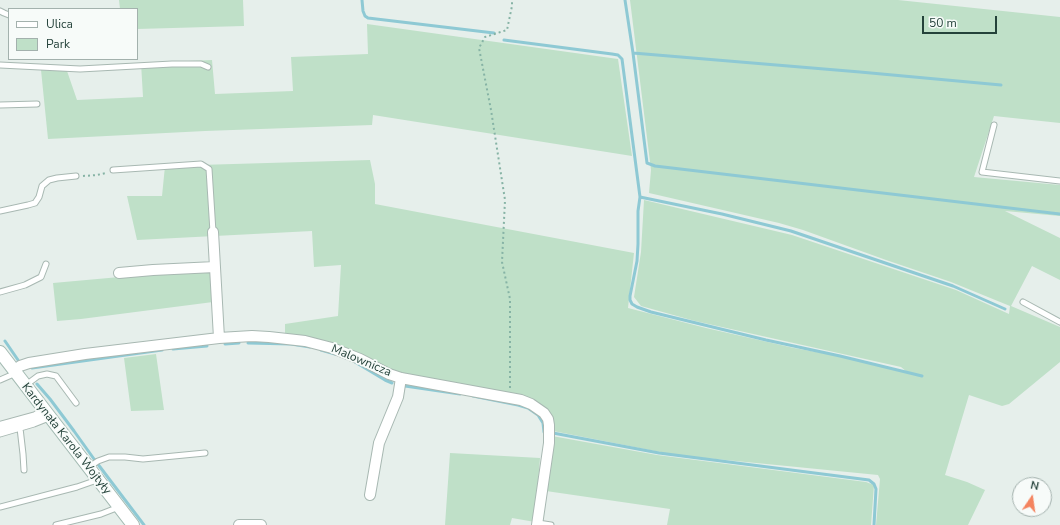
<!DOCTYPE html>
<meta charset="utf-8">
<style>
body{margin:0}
#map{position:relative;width:1060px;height:525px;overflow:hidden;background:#e6efeb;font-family:"Nunito Sans",sans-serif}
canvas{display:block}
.legend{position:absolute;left:8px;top:8px;width:130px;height:52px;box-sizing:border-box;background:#f7fbf9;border:1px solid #a3b1ad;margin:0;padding:5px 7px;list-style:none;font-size:12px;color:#24423a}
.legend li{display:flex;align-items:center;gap:8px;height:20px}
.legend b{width:20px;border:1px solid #a3b1ad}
.north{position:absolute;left:1012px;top:477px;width:40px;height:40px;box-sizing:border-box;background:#f7fbf9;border:1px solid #a3b1ad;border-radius:50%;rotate:13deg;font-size:11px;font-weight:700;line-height:16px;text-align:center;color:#24423a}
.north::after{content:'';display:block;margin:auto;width:14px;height:18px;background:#f4845f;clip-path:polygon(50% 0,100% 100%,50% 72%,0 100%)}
.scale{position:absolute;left:922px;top:16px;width:75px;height:18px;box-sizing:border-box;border:2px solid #24423a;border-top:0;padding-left:5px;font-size:12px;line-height:14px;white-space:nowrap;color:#24423a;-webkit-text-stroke:3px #f7fbf9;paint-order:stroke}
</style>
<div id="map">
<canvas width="1060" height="525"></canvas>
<ul class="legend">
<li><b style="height:5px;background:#fff"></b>Ulica</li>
<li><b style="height:11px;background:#bfe0c8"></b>Park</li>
</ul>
<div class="north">N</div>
<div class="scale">50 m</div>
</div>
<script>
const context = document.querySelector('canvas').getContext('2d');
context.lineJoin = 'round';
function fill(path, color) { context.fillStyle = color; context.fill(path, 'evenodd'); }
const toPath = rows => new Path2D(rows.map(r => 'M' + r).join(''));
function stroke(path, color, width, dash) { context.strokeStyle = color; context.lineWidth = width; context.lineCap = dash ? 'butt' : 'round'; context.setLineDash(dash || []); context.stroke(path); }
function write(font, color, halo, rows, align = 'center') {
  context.font = font + ' "Nunito Sans",sans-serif'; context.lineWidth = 3.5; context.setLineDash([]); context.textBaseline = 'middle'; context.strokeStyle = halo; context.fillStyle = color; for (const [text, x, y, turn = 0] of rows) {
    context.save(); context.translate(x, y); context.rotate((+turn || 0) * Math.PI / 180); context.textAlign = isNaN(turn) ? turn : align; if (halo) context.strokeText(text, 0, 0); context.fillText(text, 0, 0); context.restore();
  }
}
const green = toPath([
 [119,0,243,0,244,26,137,29,137,9,120,9],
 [630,0,898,0,1060,17,1060,123,994,116,974,177,1060,185,1060,216,1005,211,1060,238,1060,280,1032,266,1011,306,1060,327,1060,362,1009,404,1002,406,969,395,945,475,967,482,985,490,968,525,876,525,880,479,878,475,675,455,553,431,544,408,405,376,285,336,285,324,338,316,341,265,314,267,312,231,137,240,127,196,162,196,165,166,370,160,375,184,375,204,634,253,628,308,706,328,794,348,833,355,907,372,901,367,695,321,641,306,634,297,641,252,644,200,792,235,956,290,1009,314,1010,306,951,282,886,260,803,230,779,223,649,193,651,170],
 [367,24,618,59,632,156,373,115,372,125,205,131,48,139,41,70,67,71,77,100,143,97,141,63,212,60,215,94,293,91,291,57,368,54],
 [212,271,213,302,81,319,57,321,53,283,153,274],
 [156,354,164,410,131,411,124,358],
 [552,436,657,455,866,482,874,485,871,525,667,525,670,509,546,491],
 [450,453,540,458,535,522,512,518,510,525,445,525]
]);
const stream = toPath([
 [362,0,363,11,365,16,368,18,494,33],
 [625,0,633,53,860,72,1001,85],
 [504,40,612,54,618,55,622,59,640,197,638,211,638,244,637,261,630,296,630,300,632,304,637,307,651,312,766,340,840,356,922,376],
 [633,53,647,163,655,166,1060,214],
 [640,197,722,214,791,231,953,286,1005,309],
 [5,341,18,360],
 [248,343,291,344,310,347],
 [225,344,239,343],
 [173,349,207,346],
 [321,350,335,354],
 [355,362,385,380,392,383],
 [32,368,162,350],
 [37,384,50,399,74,431,94,459,144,525],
 [405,386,460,394],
 [473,396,518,405,528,408,538,415,543,423,544,432],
 [553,433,659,453,869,480,874,484,876,489,874,525]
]);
const path = toPath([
 [83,176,97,175,106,173],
 [510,388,510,299,502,262,505,200,491,110,479,48,485,37,507,30,512,6,512,0]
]);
const lane = toPath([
 [0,11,4,13,9,15],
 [0,65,80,69,172,64,201,64,208,67],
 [0,105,37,104],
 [994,125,982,172,1060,181],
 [113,170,201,164,209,169,213,232],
 [0,211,28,205,35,203,39,197,42,186,49,180,57,178,76,176],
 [0,292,25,285,41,277,46,264],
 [1023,302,1060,322],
 [0,380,16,373],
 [26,385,38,376,47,374,56,376,76,403],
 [20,428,23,454,24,470],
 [0,434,34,424,49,418],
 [89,467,98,461,109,457,125,457,143,459,205,453],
 [0,507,77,487,97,480],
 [538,523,551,525],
 [56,525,101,514,119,507]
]);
const street = toPath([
 [213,232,219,338],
 [119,273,153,270,215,267],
 [14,371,20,366,29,363,85,354,219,338,252,336,269,337,305,341,332,348,360,359,389,374,401,378,521,400,531,404,544,413,548,419,549,425,549,443,537,525],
 [0,427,36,417,45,411],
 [370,495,379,443,398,397,401,378],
 [239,525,261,525]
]);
const secondary = toPath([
 [0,352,133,525]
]);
const streetNames = [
 ["Malownicza",361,361,23],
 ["Kardynała Karola Wojtyły",66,439,52]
];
fill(green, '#bfe0c8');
stroke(stream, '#8ec9d4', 3);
stroke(lane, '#a8b8b2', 7);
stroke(street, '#a8b8b2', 12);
stroke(secondary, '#a4bbb3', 14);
stroke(path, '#86b3a5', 2, [2, 3]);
stroke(lane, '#fff', 5);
stroke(street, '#fff', 10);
stroke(secondary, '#fff', 12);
write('12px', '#24423a', '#f7fbf9', streetNames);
</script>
